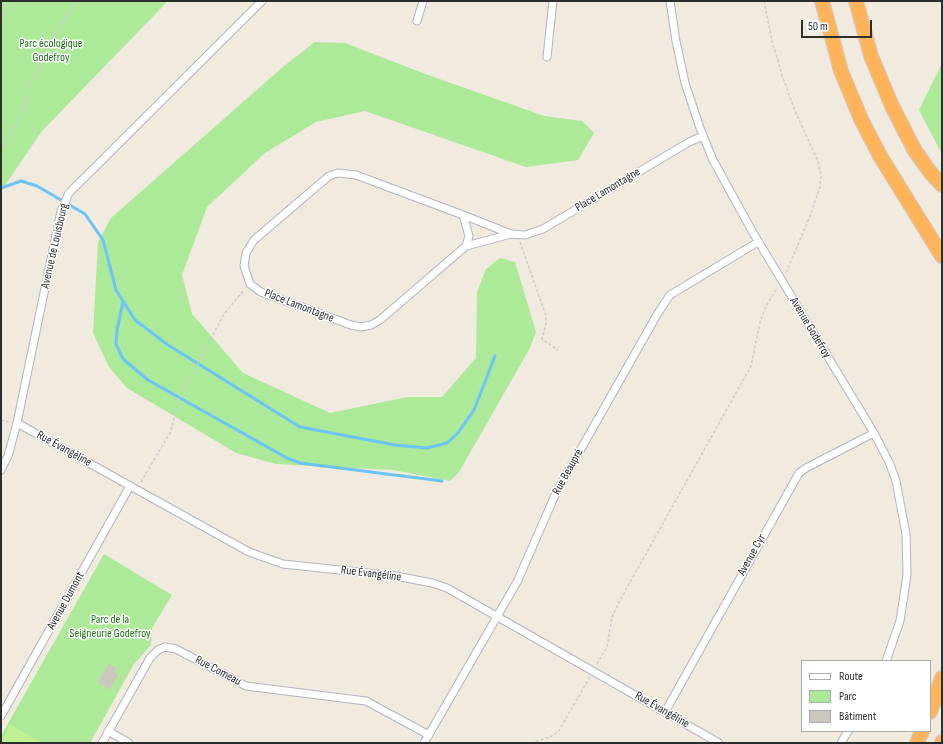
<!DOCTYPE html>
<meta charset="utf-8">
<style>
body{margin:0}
#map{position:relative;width:943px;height:744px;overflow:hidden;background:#f0eadf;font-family:"Sofia Sans Condensed",sans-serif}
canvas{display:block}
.frame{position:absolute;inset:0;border:2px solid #2d2d2d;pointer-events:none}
.legend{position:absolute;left:801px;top:660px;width:130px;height:72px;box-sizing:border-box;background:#fff;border:1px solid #ababab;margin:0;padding:5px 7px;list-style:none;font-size:12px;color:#2d2d2d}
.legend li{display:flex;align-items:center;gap:8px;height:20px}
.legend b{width:20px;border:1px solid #ababab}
.scale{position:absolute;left:801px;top:20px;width:71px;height:18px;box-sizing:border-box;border:2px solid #2d2d2d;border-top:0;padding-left:5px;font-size:12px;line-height:14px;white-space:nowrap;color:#2d2d2d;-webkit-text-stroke:3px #fff;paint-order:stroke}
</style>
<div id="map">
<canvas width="943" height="744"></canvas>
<div class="frame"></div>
<ul class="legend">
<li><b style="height:5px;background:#fff"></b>Route</li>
<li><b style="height:11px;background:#ace999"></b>Parc</li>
<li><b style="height:11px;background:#cbc7bf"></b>Bâtiment</li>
</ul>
<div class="scale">50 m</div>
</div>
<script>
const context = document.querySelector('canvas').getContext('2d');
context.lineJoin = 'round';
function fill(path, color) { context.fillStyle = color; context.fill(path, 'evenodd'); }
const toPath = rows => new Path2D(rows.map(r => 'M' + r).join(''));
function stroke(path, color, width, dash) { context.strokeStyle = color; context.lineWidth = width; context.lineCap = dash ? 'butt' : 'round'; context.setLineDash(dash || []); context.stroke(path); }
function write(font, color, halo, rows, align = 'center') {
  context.font = font + ' "Sofia Sans Condensed",sans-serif'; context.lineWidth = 3; context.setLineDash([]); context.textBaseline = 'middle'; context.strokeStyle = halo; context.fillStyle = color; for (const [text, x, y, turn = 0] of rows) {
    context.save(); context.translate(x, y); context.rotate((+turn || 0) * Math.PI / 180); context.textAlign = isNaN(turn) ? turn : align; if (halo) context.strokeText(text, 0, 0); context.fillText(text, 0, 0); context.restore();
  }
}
const green = toPath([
 [1,1,168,1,42,131,1,191],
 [315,42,345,43,428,75,544,116,582,121,594,133,578,160,526,167,365,111,316,122,265,153,207,207,182,275,192,314,243,373,330,413,408,397,442,397,476,358,477,292,486,269,500,258,515,262,536,332,530,348,459,472,450,481,393,470,276,464,236,453,127,388,109,367,93,333,98,242,111,218,284,66],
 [942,63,942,154,919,110],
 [104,554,172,595,152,628,151,645,134,664,90,743,1,743,1,736]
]);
const pitch = toPath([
 [10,724,42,743,1,743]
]);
const stream = toPath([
 [1,188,21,181,37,186,85,214,103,240,116,290,135,320,168,345,300,427,395,445,427,448,447,443,458,433,474,410,495,356],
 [123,302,117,330,116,344,123,359,148,380,287,458,300,463,442,481]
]);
const building = toPath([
 [109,664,116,669,114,672,118,675,109,689,98,682,109,664]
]);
const path = toPath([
 [764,1,772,41,783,78,795,111,818,161,821,176,820,187,810,216,786,273],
 [1,20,8,10,11,1],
 [1,151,23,111,31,82,65,18,78,1],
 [520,242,546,316,546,324,542,339,558,350],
 [1,420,9,422],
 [141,482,171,431,178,401,224,314,244,290],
 [597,664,607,647,612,617,619,602,751,366,760,322,766,306,777,288],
 [531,743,550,737,558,732,590,677]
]);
const street = toPath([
 [670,1,676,41,685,83,700,128,713,160,752,231,874,433,889,462,896,481,906,534,907,575,900,621,886,661],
 [417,21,423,1],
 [547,57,553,1],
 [463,215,469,236,466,246,380,320,371,325,361,327,351,325,261,292,250,284,244,266,246,253,254,240,329,176,338,173,356,175,463,215,511,234,466,246],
 [511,234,525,235,543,229,689,142,703,136],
 [17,423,249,552,283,564,396,576,432,583,447,588,719,743],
 [1,470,8,456,17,423,61,211,69,193,262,1],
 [665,712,799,473,806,468,874,433],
 [1,716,130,486],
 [108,731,129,743],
 [102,743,150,658,158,650,165,647,176,649,246,686,366,701,429,735],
 [424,743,517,582,556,493,658,313,670,295,758,242],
 [841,743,848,731]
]);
const highway = toPath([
 [822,1,841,71,861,119,880,156,942,256],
 [856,1,871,56,892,106,915,151,930,172,942,185],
 [930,712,942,678],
 [917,743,922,731],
 [942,743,942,742]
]);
const parkNames = [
 ["Parc écologique",51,44],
 ["Godefroy",51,58],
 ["Parc de la",110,620],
 ["Seigneurie Godefroy",110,634]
];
const streetNames = [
 ["Place Lamontagne",608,190,-31],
 ["Avenue de Louisbourg",55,246,-77],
 ["Place Lamontagne",299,306,21],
 ["Avenue Godefroy",810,328,59],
 ["Rue Évangéline",64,449,29],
 ["Rue Beaupré",568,472,-61],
 ["Avenue Cyr",752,555,-61],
 ["Rue Évangéline",371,574,7],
 ["Avenue Dumont",66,601,-61],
 ["Rue Comeau",218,671,28],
 ["Rue Évangéline",662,710,30]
];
fill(green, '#ace999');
fill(pitch, '#c0f194');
stroke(stream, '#6cc4f8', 3);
fill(building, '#cbc7bf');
stroke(building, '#ccc7b8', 1);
stroke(street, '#b3b4c2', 9);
stroke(highway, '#cdcdcd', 16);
stroke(path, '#cdcdcd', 1.5, [3, 2]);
stroke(street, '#fff', 7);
stroke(highway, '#ffb35b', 14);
write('12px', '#1f7216', '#fff', parkNames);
write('12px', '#2d2d2d', '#fff', streetNames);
</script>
